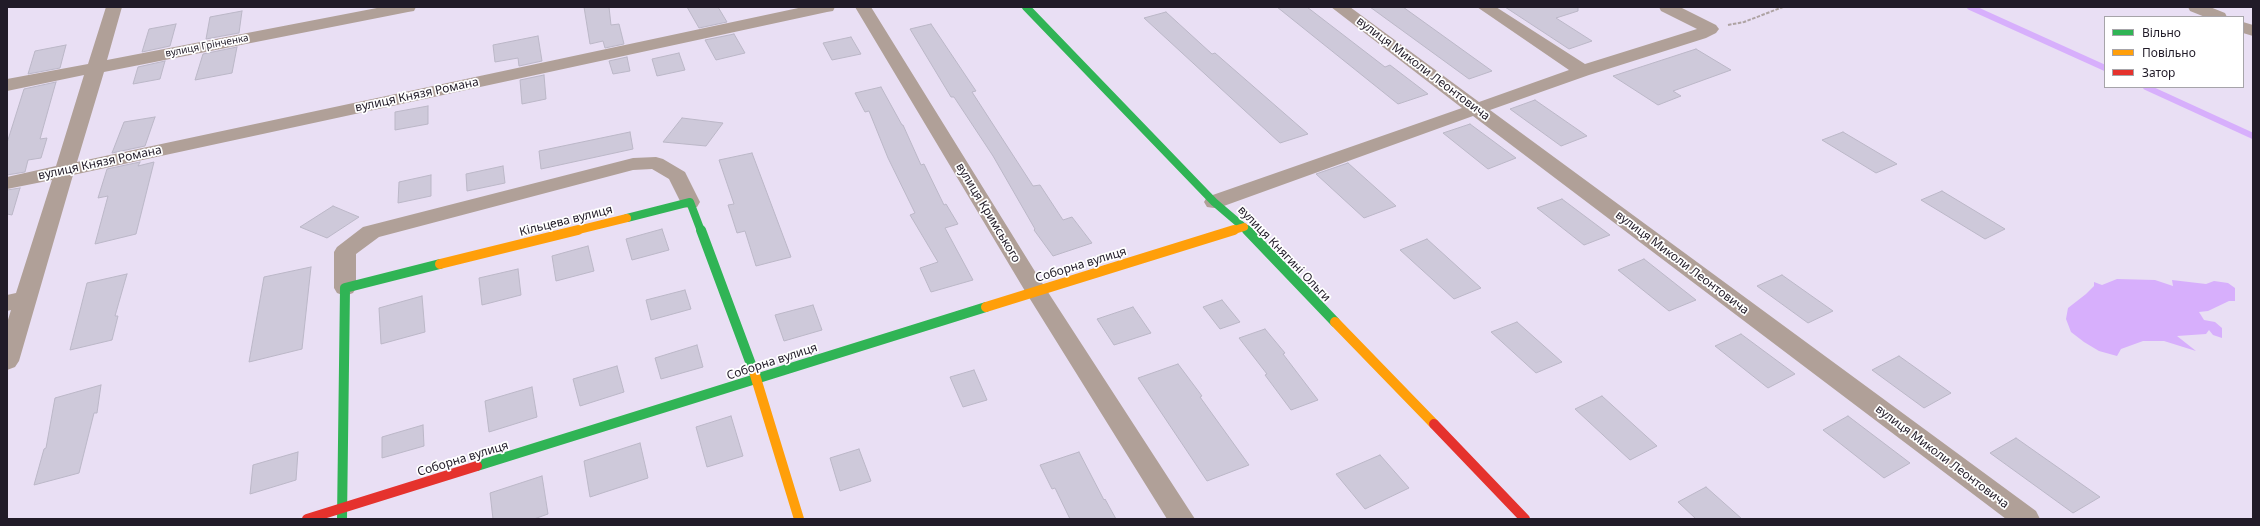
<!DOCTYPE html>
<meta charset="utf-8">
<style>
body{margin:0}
#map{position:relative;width:2260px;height:526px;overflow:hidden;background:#e9dff4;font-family:"Noto Sans",sans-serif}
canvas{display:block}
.frame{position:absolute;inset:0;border:8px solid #211b28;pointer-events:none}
.legend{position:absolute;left:2104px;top:16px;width:140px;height:72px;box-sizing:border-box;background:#fff;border:1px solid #a6a4a9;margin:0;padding:5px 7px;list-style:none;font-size:12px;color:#211b28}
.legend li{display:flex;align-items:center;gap:8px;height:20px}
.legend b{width:20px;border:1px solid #a6a4a9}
</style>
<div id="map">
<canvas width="2260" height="526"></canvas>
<div class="frame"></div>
<ul class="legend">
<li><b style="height:5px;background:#30b455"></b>Вільно</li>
<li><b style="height:5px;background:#ff9f0a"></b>Повільно</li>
<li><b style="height:5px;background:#e5322d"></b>Затор</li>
</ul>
</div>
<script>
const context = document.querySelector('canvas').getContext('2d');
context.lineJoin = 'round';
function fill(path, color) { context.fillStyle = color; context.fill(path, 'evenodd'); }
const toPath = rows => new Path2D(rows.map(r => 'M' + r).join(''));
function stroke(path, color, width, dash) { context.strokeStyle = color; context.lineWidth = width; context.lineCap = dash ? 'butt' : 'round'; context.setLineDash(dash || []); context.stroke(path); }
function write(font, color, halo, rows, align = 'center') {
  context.font = font + ' "Noto Sans",sans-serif'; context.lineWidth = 3.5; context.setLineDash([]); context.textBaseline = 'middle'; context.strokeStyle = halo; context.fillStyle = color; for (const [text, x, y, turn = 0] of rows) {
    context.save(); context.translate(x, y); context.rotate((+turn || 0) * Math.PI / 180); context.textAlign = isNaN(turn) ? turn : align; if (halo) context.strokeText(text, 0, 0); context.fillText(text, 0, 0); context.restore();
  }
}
const water = toPath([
 [2117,279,2155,280,2173,286,2172,280,2206,284,2214,281,2228,283,2235,288,2235,301,2229,301,2208,311,2199,312,2204,320,2215,322,2222,328,2222,338,2213,335,2209,330,2206,334,2177,336,2196,351,2164,341,2143,341,2121,349,2117,356,2099,351,2084,342,2071,332,2066,319,2068,308,2086,294,2094,286,2094,282,2102,285]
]);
const stream = toPath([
 [1970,7,2105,68],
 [2146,87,2253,136]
]);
const building = toPath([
 [584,7,609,7,611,25,619,24,624,44,605,48,603,41,590,44,584,7],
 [687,7,718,7,727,22,699,28,687,7],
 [1277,7,1307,7,1385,67,1390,65,1428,94,1398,104,1277,7],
 [1370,7,1403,7,1492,71,1469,79,1370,7],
 [1505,7,1578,7,1578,11,1556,18,1592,41,1569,49,1505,7],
 [242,11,239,33,206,39,210,17,242,11],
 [1166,12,1212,54,1215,53,1308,134,1280,143,1144,18,1166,12],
 [176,24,170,46,142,52,149,29,176,24],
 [931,24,976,91,972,92,1033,186,1040,185,1063,220,1072,217,1092,243,1053,256,1034,230,1035,229,993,156,954,97,951,97,910,29,931,24],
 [734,34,745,53,716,60,705,40,734,34],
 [538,36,542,61,519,66,518,58,495,62,493,45,538,36],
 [851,37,861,54,832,60,823,43,851,37],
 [66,45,60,68,28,74,35,51,66,45],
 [237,47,232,73,195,80,203,54,237,47],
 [1696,49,1731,70,1673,91,1681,96,1658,105,1613,76,1696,49],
 [679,53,685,70,657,76,652,59,679,53],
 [627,57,630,71,613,74,609,61,627,57],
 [165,61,160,79,133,84,138,67,165,61],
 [544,75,546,99,522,104,520,80,544,75],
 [56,82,40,139,47,138,41,158,28,160,25,172,7,175,7,143,24,89,56,82],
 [881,87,902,125,903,125,921,165,924,164,944,205,946,204,958,224,945,228,973,280,931,292,920,268,938,262,910,215,915,213,888,158,869,111,865,112,855,93,881,87],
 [1535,100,1587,136,1561,146,1510,109,1535,100],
 [428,106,428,124,395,130,395,112,428,106],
 [155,117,145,146,112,153,124,122,155,117],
 [682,118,723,123,706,146,663,142,682,118],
 [1470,124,1516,158,1488,169,1443,133,1470,124],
 [630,132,633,149,541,169,539,151,630,132],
 [1843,132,1897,164,1876,173,1822,140,1843,132],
 [752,153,791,257,756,266,745,231,737,233,728,205,734,204,719,160,752,153],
 [140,162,138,166,154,162,136,234,95,244,108,196,98,198,107,169,140,162],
 [1348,163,1396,206,1364,218,1316,174,1348,163],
 [503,166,505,183,467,191,466,174,503,166],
 [431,175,431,196,398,203,399,182,431,175],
 [20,188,12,215,7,214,7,190,20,188],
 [1942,191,2005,229,1985,239,1921,200,1942,191],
 [1562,199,1610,235,1584,245,1537,208,1562,199],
 [333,206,359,217,327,238,300,227,333,206],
 [662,229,669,250,632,260,626,239,662,229],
 [1427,239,1481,288,1454,299,1400,250,1427,239],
 [588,246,594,271,556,281,552,256,588,246],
 [1644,259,1696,300,1669,311,1618,270,1644,259],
 [311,267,302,349,249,362,264,277,311,267],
 [518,269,521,295,482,305,479,278,518,269],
 [127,274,115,316,118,316,112,340,70,350,87,283,127,274],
 [1782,275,1833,311,1808,323,1757,286,1782,275],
 [685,290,691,309,651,320,646,300,685,290],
 [422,296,425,332,381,344,379,308,422,296],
 [1222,300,1240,322,1220,329,1203,307,1222,300],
 [813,305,822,330,784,341,775,315,813,305],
 [1133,307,1151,333,1114,345,1097,319,1133,307],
 [1517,322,1562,362,1536,373,1491,332,1517,322],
 [1265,329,1285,353,1283,354,1318,400,1291,410,1265,375,1267,374,1239,338,1265,329],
 [1741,334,1795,374,1768,388,1715,346,1741,334],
 [697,345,703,367,661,379,655,358,697,345],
 [1899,356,1951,393,1924,408,1872,370,1899,356],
 [1178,364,1202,396,1200,397,1249,465,1207,481,1138,378,1178,364],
 [617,366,624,392,580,406,573,379,617,366],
 [974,370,987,400,963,407,950,377,974,370],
 [101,385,97,413,94,413,79,473,34,485,44,449,46,448,55,398,101,385],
 [532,387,537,417,489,432,485,401,532,387],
 [1602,396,1657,446,1630,460,1575,409,1602,396],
 [731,416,743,456,707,467,696,427,731,416],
 [1848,416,1910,463,1884,478,1823,430,1848,416],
 [423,425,424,446,382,458,382,437,423,425],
 [2016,438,2100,497,2073,513,1990,453,2016,438],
 [640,443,648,478,590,497,584,461,640,443],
 [859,449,871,481,840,491,830,458,859,449],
 [298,452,296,480,250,494,253,465,298,452],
 [1079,452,1104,500,1105,499,1116,519,1070,519,1055,488,1052,489,1040,465,1079,452],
 [1380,455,1409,488,1365,509,1336,474,1380,455],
 [542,476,548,514,534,519,493,519,490,493,542,476],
 [1706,487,1742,519,1696,519,1678,502,1706,487]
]);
const path = toPath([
 [1728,25,1744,22,1783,7]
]);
const street = toPath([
 [106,7,122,7,107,60,382,7,416,7,414,11,408,12,104,72,77,162,803,7,835,7,833,11,827,12,73,175,19,361,15,367,7,370,7,323,11,310,7,311,7,295,16,293,52,180,7,189,7,177,56,166,84,75,7,91,7,79,88,64,106,7],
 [855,7,871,7,1044,286,1195,519,1167,519,1025,291,855,7],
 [1331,7,1350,7,1479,102,1569,70,1477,7,1496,7,1585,64,1697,29,1661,11,1659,7,1680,7,1716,25,1719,29,1716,33,1706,38,1589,75,1490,110,2036,511,2040,519,2006,519,1473,116,1221,207,1214,208,1207,207,1204,202,1207,197,1462,108,1331,7],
 [2188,7,2210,7,2225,13,2227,17,2205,17,2190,11,2188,7],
 [2243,22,2253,25,2253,36,2243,33,2243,22],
 [656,157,663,159,685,172,700,202,697,207,690,208,683,207,669,179,652,169,633,170,379,237,356,254,356,288,353,293,345,296,337,293,334,288,334,252,337,247,363,227,633,158,656,157]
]);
const fastFar1 = toPath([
 [1026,7,1214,202,1248,231],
 [627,218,690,202,701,231]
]);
const fast = toPath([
 [701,230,755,375],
 [1247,230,1335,322],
 [477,466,986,307],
 [342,519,345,288,440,264]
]);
const slowFar1 = toPath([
 [574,231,627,218],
 [1231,231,1244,227]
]);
const slow = toPath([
 [440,264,578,230],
 [986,307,1234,230],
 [1335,322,1434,424],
 [755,375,799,519]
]);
const jam = toPath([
 [1434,424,1525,519],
 [307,519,477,466]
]);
const farStreetnames = [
 ["вулиця Грінченка",207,46,-11]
];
const streetNames = [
 ["вулиця Миколи Леонтовича",1423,69,37],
 ["вулиця Князя Романа",417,95,-12],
 ["вулиця Князя Романа",100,163,-12],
 ["вулиця Кримського",988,213,59],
 ["Кільцева вулиця",566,221,-14],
 ["вулиця Княгині Ольги",1284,254,46],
 ["вулиця Миколи Леонтовича",1682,263,37],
 ["Соборна вулиця",1081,265,-17],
 ["Соборна вулиця",772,362,-18],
 ["вулиця Миколи Леонтовича",1942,457,37],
 ["Соборна вулиця",463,459,-17]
];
fill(water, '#d7affc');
stroke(stream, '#d7affc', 6);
fill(building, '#cec9da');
stroke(building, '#bbb7c7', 1);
stroke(path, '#aea3a3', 2, [3.5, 1.5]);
fill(street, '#b0a098');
stroke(fastFar1, '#30b455', 8);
stroke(fast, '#30b455', 10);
stroke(slowFar1, '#ff9f0a', 8);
stroke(slow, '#ff9f0a', 10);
stroke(jam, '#e5322d', 10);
write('10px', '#211b28', '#fff', farStreetnames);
write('12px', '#211b28', '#fff', streetNames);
</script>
